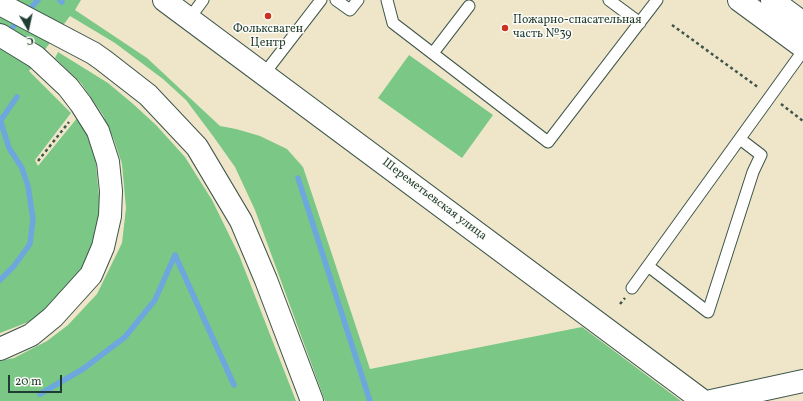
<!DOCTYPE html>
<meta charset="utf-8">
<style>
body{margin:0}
#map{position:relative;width:803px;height:401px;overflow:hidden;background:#efe6ca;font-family:Vollkorn,serif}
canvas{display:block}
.north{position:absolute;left:8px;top:8px;width:40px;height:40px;-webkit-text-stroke:3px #fdfcf7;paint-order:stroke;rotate:171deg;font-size:11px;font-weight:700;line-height:16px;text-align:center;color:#1f3d34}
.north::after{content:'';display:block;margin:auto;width:14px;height:18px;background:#1f3d34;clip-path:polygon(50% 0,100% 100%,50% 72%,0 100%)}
.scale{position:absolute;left:8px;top:375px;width:54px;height:18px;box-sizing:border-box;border:2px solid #1f3d34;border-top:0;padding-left:5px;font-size:12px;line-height:14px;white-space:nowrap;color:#1f3d34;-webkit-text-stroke:3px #fdfcf7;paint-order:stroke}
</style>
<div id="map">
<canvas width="803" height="401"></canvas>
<div class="north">С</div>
<div class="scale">20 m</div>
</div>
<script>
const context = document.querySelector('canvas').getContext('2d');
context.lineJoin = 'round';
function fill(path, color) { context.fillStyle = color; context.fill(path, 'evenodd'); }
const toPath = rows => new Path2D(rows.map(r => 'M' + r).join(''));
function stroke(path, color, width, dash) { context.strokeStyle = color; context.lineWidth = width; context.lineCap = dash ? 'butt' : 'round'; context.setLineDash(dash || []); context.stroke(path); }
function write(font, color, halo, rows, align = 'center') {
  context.font = font + ' Vollkorn,serif'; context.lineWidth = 3; context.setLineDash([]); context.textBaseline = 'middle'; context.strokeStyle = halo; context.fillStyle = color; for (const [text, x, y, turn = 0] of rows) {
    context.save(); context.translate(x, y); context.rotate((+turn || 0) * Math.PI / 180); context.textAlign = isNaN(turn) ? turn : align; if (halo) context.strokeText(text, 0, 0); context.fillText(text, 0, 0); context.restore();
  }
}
const green = toPath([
 [0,0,81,0,75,10,147,58,220,126,236,129,260,136,287,149,303,167,370,369,582,327,681,401,325,401,255,210,235,167,213,136,186,100,163,79,115,43,70,16,29,71,71,113,35,160,38,166,78,117,87,134,95,155,100,207,97,228,86,265,53,306,31,321,0,333],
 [58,52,108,83,132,103,156,125,185,157,212,200,239,255,296,401,0,401,0,361,14,358,47,341,68,325,97,294,122,243,126,208,122,164,114,140,103,115,81,83,55,58],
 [409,55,493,115,462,158,378,98]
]);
const stream = toPath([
 [60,0,62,2],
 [26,13,38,0],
 [7,34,20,19],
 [0,119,9,148,22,168,28,186,33,219,30,244,14,266,0,280],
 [1,120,17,97],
 [298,178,370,401],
 [40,394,83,369,125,337,155,300,175,255,234,385]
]);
const path = toPath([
 [672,25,759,88],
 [781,104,803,121],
 [38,161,69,122],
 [620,304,625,298]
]);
const lane = toPath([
 [336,0,350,10,358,0],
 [387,0,393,23,548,142,657,0],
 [609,0,640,23],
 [189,19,203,0],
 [433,53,469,6],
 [264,74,321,0],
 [648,266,708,312,753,172,761,155,740,139],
 [632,288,803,51]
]);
const street = toPath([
 [164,0,703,401],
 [739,0,803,47],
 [772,0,803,23],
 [711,401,803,381]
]);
const primary = toPath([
 [0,35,36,57,68,87,81,104,98,131,108,162,111,191,110,216,103,247,91,275,53,317,31,335,0,349]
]);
const highway = toPath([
 [0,4,93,53,103,60,148,95,197,147,241,221,266,280,312,401]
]);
const markers = [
 [268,16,4,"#c8321e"],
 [505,28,4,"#c8321e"]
];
const poiNames = [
 ["Пожарно-спасательная",513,21],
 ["часть №39",513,35],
 ["Фольксваген",268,30,"center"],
 ["Центр",268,44,"center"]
];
const streetNames = [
 ["Шереметьевская улица",434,200,37]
];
fill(green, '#7ac786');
stroke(stream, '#6ca7dd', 5.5);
stroke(lane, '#3e564a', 13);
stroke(street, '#3e564a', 24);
stroke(primary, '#3e564a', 24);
stroke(highway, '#3e564a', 24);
stroke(path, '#3e564a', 2.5, [3, 3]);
stroke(lane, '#fff', 11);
stroke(street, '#fff', 22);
stroke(primary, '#fff', 22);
stroke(highway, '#fff', 22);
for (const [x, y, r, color] of markers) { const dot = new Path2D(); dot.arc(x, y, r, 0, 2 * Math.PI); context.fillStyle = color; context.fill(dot); stroke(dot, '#fdfcf7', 1.5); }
write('12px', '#1f3d34', '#fdfcf7', poiNames, 'left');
write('12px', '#1f3d34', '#fdfcf7', streetNames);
</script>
